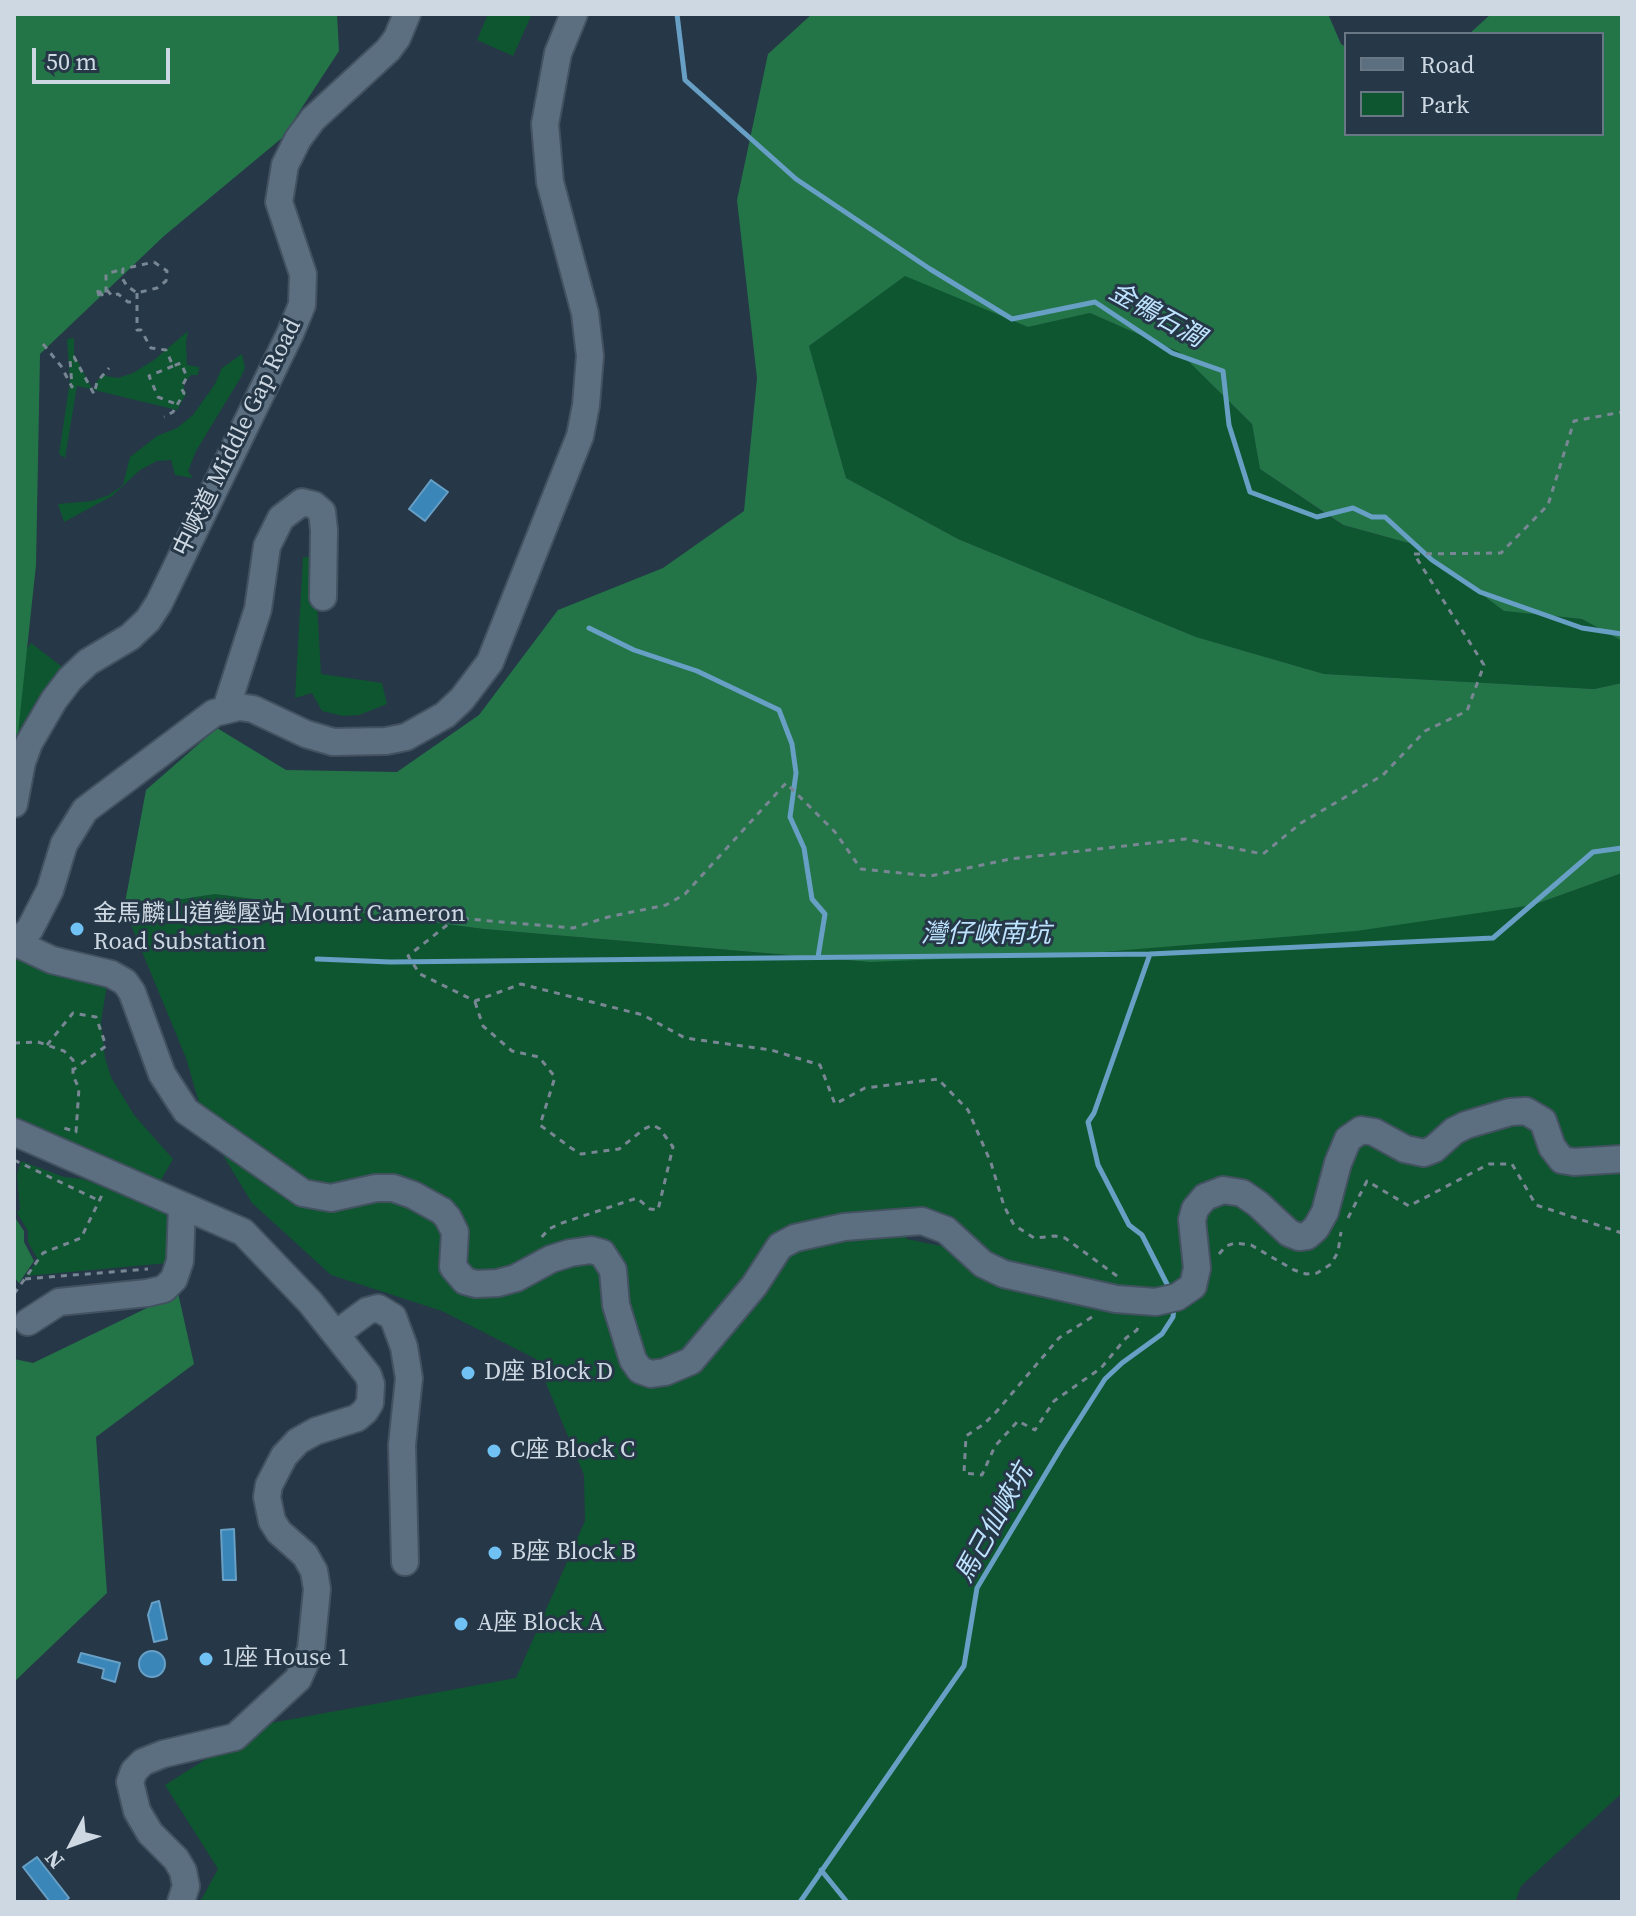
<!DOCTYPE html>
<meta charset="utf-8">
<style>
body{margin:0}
#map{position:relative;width:1636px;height:1916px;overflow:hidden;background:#263747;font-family:"Source Serif 4",serif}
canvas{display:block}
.frame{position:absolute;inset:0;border:16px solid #cdd8e2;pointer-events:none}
.legend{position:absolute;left:1344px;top:32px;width:260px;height:104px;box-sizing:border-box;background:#263747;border:2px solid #697785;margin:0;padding:10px 14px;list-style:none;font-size:24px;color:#cdd8e2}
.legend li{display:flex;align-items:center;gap:16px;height:40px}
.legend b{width:40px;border:2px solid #697785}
.north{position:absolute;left:32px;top:1804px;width:80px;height:80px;-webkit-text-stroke:6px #263747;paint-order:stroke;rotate:229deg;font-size:22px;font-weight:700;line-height:32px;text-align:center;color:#cdd8e2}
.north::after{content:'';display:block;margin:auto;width:28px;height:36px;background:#cdd8e2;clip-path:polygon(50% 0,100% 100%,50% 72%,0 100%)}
.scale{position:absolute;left:32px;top:48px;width:138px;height:36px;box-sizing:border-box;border:4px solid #cdd8e2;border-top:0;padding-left:10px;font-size:24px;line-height:28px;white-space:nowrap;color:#cdd8e2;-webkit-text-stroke:6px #263747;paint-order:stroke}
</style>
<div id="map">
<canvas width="1636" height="1916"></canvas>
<div class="frame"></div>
<ul class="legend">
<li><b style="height:10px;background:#5c6f81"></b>Road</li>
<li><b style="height:22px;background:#0e5630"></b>Park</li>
</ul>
<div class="north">N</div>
<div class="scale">50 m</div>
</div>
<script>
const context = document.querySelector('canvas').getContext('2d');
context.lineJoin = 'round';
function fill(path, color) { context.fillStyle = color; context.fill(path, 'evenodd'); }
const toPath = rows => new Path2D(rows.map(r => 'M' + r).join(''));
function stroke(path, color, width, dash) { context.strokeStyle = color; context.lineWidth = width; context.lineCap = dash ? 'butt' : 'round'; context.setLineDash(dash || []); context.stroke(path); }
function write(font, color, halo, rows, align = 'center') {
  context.font = font + ' "Source Serif 4","Noto Sans TC",serif'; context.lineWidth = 6; context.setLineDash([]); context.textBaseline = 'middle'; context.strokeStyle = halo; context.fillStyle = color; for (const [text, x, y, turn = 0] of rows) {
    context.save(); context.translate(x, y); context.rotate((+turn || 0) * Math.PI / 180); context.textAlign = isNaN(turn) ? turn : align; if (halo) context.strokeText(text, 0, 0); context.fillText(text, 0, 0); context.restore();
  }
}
const green = toPath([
 [488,14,532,14,513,56,477,40],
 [905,275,1028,327,1090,313,1179,352,1252,424,1260,469,1342,525,1416,545,1504,611,1582,619,1622,641,1622,683,1594,689,1324,674,1196,637,958,539,846,478,809,346],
 [188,331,186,342,187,365,199,367,198,375,191,375,183,384,186,394,177,410,94,390,95,384,104,373,106,376,118,378,133,373,154,360],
 [74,338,74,354,92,389,77,386,65,458,59,454,70,381,67,339],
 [242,354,245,368,241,377,196,451,188,471,193,478,175,475,171,460,157,461,140,470,112,496,64,522,58,504,92,501,109,495,123,485,130,457,157,436,177,428,193,415,215,384,222,368],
 [303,557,318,557,317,602,321,674,382,683,387,704,359,715,343,716,322,711,312,693,295,698],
 [31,643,65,669,36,707,18,735,14,746,14,668],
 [1622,873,1622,1793,1521,1886,1515,1902,200,1902,218,1869,165,1785,260,1725,516,1678,585,1521,584,1475,536,1359,442,1311,331,1275,252,1203,206,1127,186,1058,124,908,215,894,484,929,870,962,1533,905],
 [900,1228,957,1235,946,1247,907,1239],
 [20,956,108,978,101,1022,105,1058,111,1077,134,1115,173,1159,157,1187,14,1125,14,961],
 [21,1161,64,1177,83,1179,162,1210,166,1215,170,1229,168,1263,26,1276,38,1260,28,1242,28,1231,17,1213,20,1209,17,1175]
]);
const forest = toPath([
 [14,14,337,14,339,51,282,138,164,236,40,354,36,565,18,733,14,740],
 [812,14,1328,14,1341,44,1346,47,1346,134,1602,134,1602,34,1469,34,1491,14,1622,14,1622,641,1582,619,1504,611,1416,545,1343,525,1260,469,1252,424,1179,352,1090,313,1028,327,905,276,809,346,846,478,958,539,1196,637,1324,674,1594,689,1622,683,1622,873,1533,905,1356,931,1090,953,870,962,484,929,215,894,124,908,146,790,217,728,286,770,397,772,479,715,558,610,663,568,744,511,757,378,737,200,768,54],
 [14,1216,24,1231,24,1242,34,1261,19,1283,14,1277],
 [178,1293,194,1364,96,1437,107,1593,14,1682,14,1359,33,1363]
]);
const water = toPath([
 [431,480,448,492,425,521,409,509,431,480],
 [234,1529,236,1580,223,1580,221,1530,234,1529],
 [159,1601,167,1639,154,1642,148,1615,152,1603,159,1601],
 '139 1664a13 13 0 1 1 26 0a13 13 0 1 1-26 0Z',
 [81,1653,120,1663,115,1682,102,1678,104,1669,78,1662,81,1653],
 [37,1857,69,1898,64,1902,50,1902,23,1867,37,1857]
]);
const stream = toPath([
 [677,14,685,80,796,179,930,269,1012,319,1095,302,1172,353,1223,371,1229,425,1250,492,1317,517,1353,508,1372,517,1385,517,1432,560,1480,592,1582,628,1622,634],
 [589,628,634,650,697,671,779,710,792,744,796,773,790,817,804,848,812,899,825,914,818,957],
 [1150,954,1094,1113,1088,1122,1098,1165,1129,1225,1142,1235,1171,1292],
 [317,959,390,962,1150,954,1493,938,1593,852,1622,848],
 [821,1870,847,1902],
 [800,1902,964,1666,977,1588,1061,1448,1105,1379,1122,1363,1162,1334,1173,1317,1174,1307]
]);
const path = toPath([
 [154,262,167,271,166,281,157,288,137,293,127,286,122,278,123,269,154,262],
 [107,290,112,296,118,294,128,302,137,302],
 [137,293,137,330,141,330,151,348,166,350,173,366,181,363,187,377,181,388,184,393,173,412,164,417],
 [99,296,97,288,103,296,106,295,106,274,123,269],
 [43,344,61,366,72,387,70,359,74,357,94,394,97,382,109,368],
 [173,366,149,376,158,397,176,404],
 [1414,554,1501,553,1548,505,1574,421,1622,412],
 [475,1002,483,1026,512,1051,539,1057,555,1077,540,1125,571,1148,581,1154,619,1149,644,1129,653,1125,660,1129,673,1147,658,1210,650,1209,637,1198,559,1224,549,1229,540,1239],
 [14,1043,38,1042,64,1051,73,1060,73,1076,79,1088,76,1132,64,1128,63,1132],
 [47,1045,73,1013,96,1017,106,1046,73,1070],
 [14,1160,100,1201],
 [1348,1218,1367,1181,1409,1206,1489,1164,1512,1164,1536,1205,1622,1233],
 [1219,1254,1226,1246,1235,1243,1251,1245,1294,1270,1306,1274,1317,1273,1331,1264,1338,1252,1341,1232],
 [1117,1276,1065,1238,1055,1236,1034,1238,1014,1225,1004,1206,991,1163,968,1110,938,1079,865,1088,835,1104,820,1065,771,1050,685,1038,643,1015,521,984,475,1001,420,974,408,956,456,918,573,928,608,917,666,905,685,894,786,783,835,832,861,869,930,876,1010,859,1186,839,1263,854,1301,823,1383,775,1425,731,1467,711,1484,665,1414,554],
 [25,1279,148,1269],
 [14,1294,43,1253,81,1238,102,1195],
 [1092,1317,1059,1338,997,1411,984,1424,966,1436,964,1473,982,1475,995,1446,1018,1421,1035,1430,1054,1401,1101,1368,1126,1338,1137,1330,1139,1322]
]);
const minor = toPath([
 [226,709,258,609,267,546,281,518,302,502,314,505,322,512,324,530,323,597],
 [14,804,22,762,29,743,54,700,70,679,88,662,130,637,148,620,159,603,290,334,302,305,303,274,279,202,285,165,298,139,313,119,388,50,397,38,407,14],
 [16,943,52,960,111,974,125,982,132,992,162,1074,186,1111,303,1193,331,1198,376,1188,393,1188,413,1195,442,1211,448,1218,455,1232,453,1267,465,1281,476,1284,498,1283,516,1278,551,1259,570,1253,591,1250,602,1253,613,1270,616,1305,633,1360,640,1370,651,1374,665,1372,691,1361,754,1286,780,1246,795,1238,844,1227,922,1221,946,1230,983,1264,1004,1274,1116,1299,1156,1302,1177,1297,1193,1286,1197,1268,1192,1220,1195,1209,1205,1197,1223,1190,1242,1193,1258,1204,1289,1233,1299,1237,1307,1236,1316,1228,1325,1212,1338,1163,1348,1139,1361,1130,1374,1132,1405,1149,1424,1153,1434,1149,1454,1131,1466,1125,1510,1112,1526,1111,1543,1121,1552,1147,1562,1160,1574,1162,1622,1159],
 [14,945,30,929,50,890,64,844,85,810,214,713,239,707,253,709,306,734,333,742,386,741,406,737,445,715,462,699,490,662,580,436,586,405,590,356,585,313,550,182,545,124,558,53,574,14],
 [14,1132,243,1232,310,1302,368,1375,371,1384,370,1403,365,1411,357,1418,316,1431,298,1441,284,1456,269,1485,267,1497,272,1521,279,1532,305,1555,314,1571,317,1589,311,1650,298,1679,235,1737,163,1754,143,1762,134,1771,130,1782,137,1811,150,1833,176,1859,183,1871,186,1886,181,1902],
 [28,1322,59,1302,147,1293,164,1289,174,1279,180,1261,182,1207],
 [336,1334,367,1311,378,1308,393,1317,404,1347,409,1378,402,1445,405,1562]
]);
const markers = [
 [77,929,8,"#70c2f4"],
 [468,1373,8,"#70c2f4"],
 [494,1451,8,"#70c2f4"],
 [495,1553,8,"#70c2f4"],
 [461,1624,8,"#70c2f4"],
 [206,1659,8,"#70c2f4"]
];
const streetNames = [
 ["中峽道 Middle Gap Road",238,438,-64]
];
const poiNames = [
 ["金馬麟山道變壓站 Mount Cameron",93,915],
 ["Road Substation",93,943],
 ["D座 Block D",484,1373],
 ["C座 Block C",510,1451],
 ["B座 Block B",511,1553],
 ["A座 Block A",477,1624],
 ["1座 House 1",222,1659]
];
const waterNames = [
 ["金鴨石澗",1156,316,29],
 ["灣仔峽南坑",986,935],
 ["馬己仙峽坑",995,1524,-61]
];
fill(green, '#0e5630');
fill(forest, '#237547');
fill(water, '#3b86b9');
stroke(water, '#679fc5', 2);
stroke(stream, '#679fc5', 5);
stroke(minor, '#435260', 30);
stroke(path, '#798794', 3, [6, 6]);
stroke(minor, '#5c6f81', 26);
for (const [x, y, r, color] of markers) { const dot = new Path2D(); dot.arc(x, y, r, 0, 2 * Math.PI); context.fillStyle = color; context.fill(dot); stroke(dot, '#263747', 3); }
write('24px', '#cdd8e2', '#263747', streetNames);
write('24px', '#cdd8e2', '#263747', poiNames, 'left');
write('italic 26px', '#bee3ff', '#263747', waterNames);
</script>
